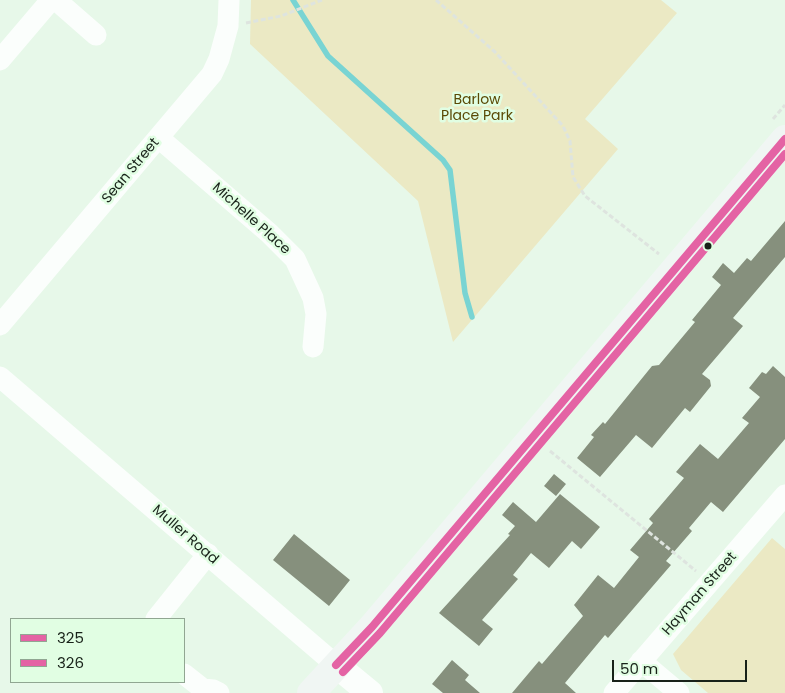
<!DOCTYPE html>
<style>
body{margin:0}
#map{position:relative;width:785px;height:693px;overflow:hidden;background:#e7f8e9;font-family:Poppins,sans-serif}
canvas{display:block}
.legend{position:absolute;left:10px;top:618px;width:175px;height:65px;box-sizing:border-box;background:#e1fee3;border:1px solid #91a692;margin:0;padding:6px 9px;list-style:none;font-size:15px;color:#182219}
.legend li{display:flex;align-items:center;gap:10px;height:25px}
.legend b{width:25px;border:1px solid #91a692}
.scale{position:absolute;left:612px;top:660px;width:135px;height:22px;box-sizing:border-box;border:2px solid #182219;border-top:0;padding-left:6px;font-size:15px;line-height:18px;white-space:nowrap;color:#182219;-webkit-text-stroke:4px #e1fee3;paint-order:stroke}
</style>
<div id="map">
<canvas width="785" height="693"></canvas>
<ul class="legend">
<li><b style="height:6px;background:#e463a4"></b>325</li>
<li><b style="height:6px;background:#e463a4"></b>326</li>
</ul>
<div class="scale">50 m</div>
</div>
<script>
const context = document.querySelector('canvas').getContext('2d');
context.lineJoin = 'round';
function fill(path, color) { context.fillStyle = color; context.fill(path, 'evenodd'); }
const toPath = rows => new Path2D(rows.map(r => 'M' + r).join(''));
function stroke(path, color, width, dash) { context.strokeStyle = color; context.lineWidth = width; context.lineCap = dash ? 'butt' : 'round'; context.setLineDash(dash || []); context.stroke(path); }
function write(font, color, halo, rows, align = 'center') {
  context.font = font + ' Poppins,sans-serif'; context.lineWidth = 5; context.setLineDash([]); context.textBaseline = 'middle'; context.strokeStyle = halo; context.fillStyle = color; for (const [text, x, y, turn = 0] of rows) {
    context.save(); context.translate(x, y); context.rotate((+turn || 0) * Math.PI / 180); context.textAlign = isNaN(turn) ? turn : align; if (halo) context.strokeText(text, 0, 0); context.fillText(text, 0, 0); context.restore();
  }
}
const green = toPath([
 [251,0,661,0,677,13,585,119,618,149,453,342,418,201,250,44],
 [772,538,785,549,785,693,708,693,681,670,673,654]
]);
const stream = toPath([
 [293,0,328,56,443,160,450,170,465,293,472,317]
]);
const building = toPath([
 [785,221,785,257,733,318,743,326,702,374,710,380,711,386,690,412,685,408,652,448,636,435,600,477,577,458,594,437,591,435,603,422,605,424,652,366,659,365,695,322,692,320,721,285,712,277,723,263,734,273,747,258,751,261],
 [773,366,785,377,785,439,723,512,711,502,689,528,692,531,666,561,671,565,608,638,605,635,565,683,576,693,512,693,539,661,542,664,583,616,574,605,598,575,614,588,639,557,630,550,653,523,649,519,684,478,676,472,700,444,718,459,749,423,742,418,760,397,749,388,762,372,766,374],
 [554,474,566,484,556,496,544,486],
 [560,494,600,527,581,549,572,541,549,568,531,553,513,575,518,579,482,620,493,629,479,646,439,613,510,535,508,534,515,526,502,515,513,502,536,522],
 [294,534,350,580,329,606,273,560],
 [452,660,469,675,465,680,480,693,443,693,432,684]
]);
const path = toPath([
 [436,0,495,52,563,126,570,141,573,177,585,196,659,254],
 [246,23,281,16,322,0],
 [773,119,785,105],
 [550,451,696,571]
]);
const minor = toPath([
 [56,0,96,35],
 [0,60,51,0],
 [159,138,269,233,295,259,313,298,316,314,313,347],
 [0,325,212,74,219,59,228,26,229,0],
 [0,377,336,665],
 [156,619,208,554],
 [641,661,679,693],
 [184,674,203,689,213,690,219,693],
 [614,693,785,495]
]);
const tertiary = toPath([
 [336,665,370,693]
]);
const secondary = toPath([
 [311,693,372,627,785,139]
]);
const bus1 = toPath([
 [336,665,372,627,785,139]
]);
const bus2 = toPath([
 [343,672,380,633,785,154]
]);
const markers = [
 [708,246,4.5,"#182219"]
];
const parkNames = [
 ["Barlow",477,100],
 ["Place Park",477,116]
];
const streetNames = [
 ["Sean Street",131,171,-50],
 ["Michelle Place",251,219,42],
 ["Muller Road",185,535,41],
 ["Hayman Street",700,594,-49]
];
fill(green, '#ebe9c4');
stroke(stream, '#79d4d3', 5.5);
fill(building, '#86907d');
stroke(path, '#dee4df', 3, [5, 2.5]);
stroke(minor, '#fbfefc', 21);
stroke(tertiary, '#fbfefc', 26);
stroke(secondary, '#f0f6f3', 28);
stroke(bus1, '#e463a4', 8);
stroke(bus2, '#e463a4', 8);
for (const [x, y, r, color] of markers) { const dot = new Path2D(); dot.arc(x, y, r, 0, 2 * Math.PI); context.fillStyle = color; context.fill(dot); stroke(dot, '#e1fee3', 2); }
write('14px', '#5a4905', '#e1fee3', parkNames);
write('14px', '#182219', '#e1fee3', streetNames);
</script>
